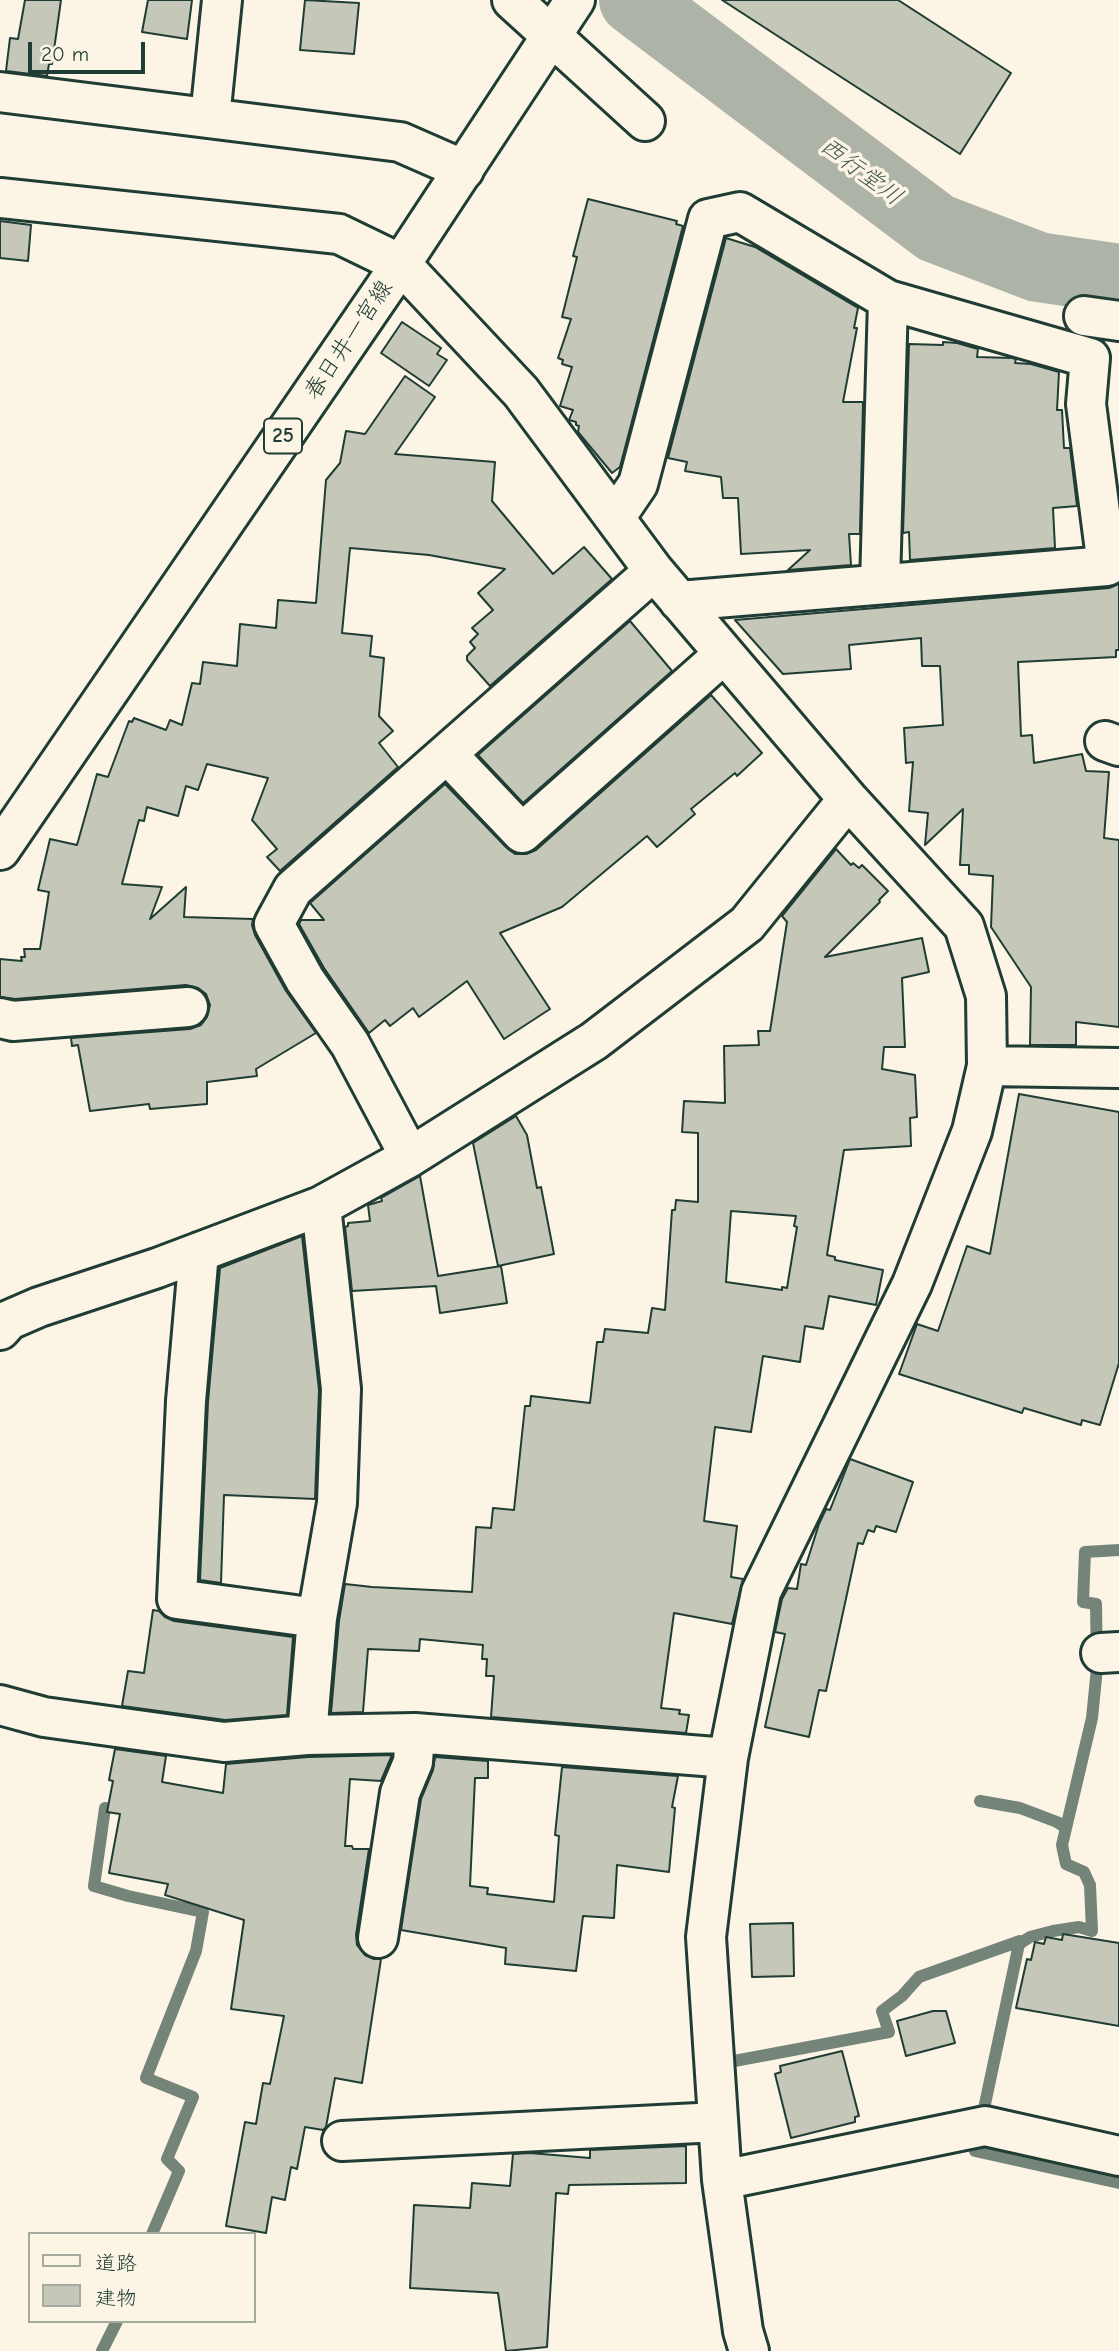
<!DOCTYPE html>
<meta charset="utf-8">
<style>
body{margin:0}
#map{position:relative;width:1119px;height:2351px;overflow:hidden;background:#fcf5e5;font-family:"Comic Neue","Klee One",sans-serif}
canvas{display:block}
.legend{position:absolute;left:28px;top:2232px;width:228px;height:91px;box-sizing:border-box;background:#fcf5e5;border:2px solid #a4ab9e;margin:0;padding:9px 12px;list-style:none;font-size:21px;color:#1f3d34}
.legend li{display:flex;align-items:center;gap:14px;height:35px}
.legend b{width:35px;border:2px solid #a4ab9e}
.scale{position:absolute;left:28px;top:42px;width:117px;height:32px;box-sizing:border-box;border:4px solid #1f3d34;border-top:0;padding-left:9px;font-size:21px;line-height:24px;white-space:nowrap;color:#1f3d34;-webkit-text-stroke:5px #fcf5e5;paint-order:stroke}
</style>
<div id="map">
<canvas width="1119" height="2351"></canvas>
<ul class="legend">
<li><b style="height:9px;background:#fcf5e5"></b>道路</li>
<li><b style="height:19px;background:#c5c7b9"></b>建物</li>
</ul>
<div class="scale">20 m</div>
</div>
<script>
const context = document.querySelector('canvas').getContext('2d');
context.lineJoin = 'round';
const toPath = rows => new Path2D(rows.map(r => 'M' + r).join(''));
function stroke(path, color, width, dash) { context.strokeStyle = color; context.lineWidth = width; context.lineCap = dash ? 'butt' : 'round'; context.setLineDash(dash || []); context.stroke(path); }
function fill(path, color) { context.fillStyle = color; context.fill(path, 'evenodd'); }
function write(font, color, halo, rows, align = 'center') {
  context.font = font + ' "Comic Neue","Klee One",sans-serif'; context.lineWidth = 7; context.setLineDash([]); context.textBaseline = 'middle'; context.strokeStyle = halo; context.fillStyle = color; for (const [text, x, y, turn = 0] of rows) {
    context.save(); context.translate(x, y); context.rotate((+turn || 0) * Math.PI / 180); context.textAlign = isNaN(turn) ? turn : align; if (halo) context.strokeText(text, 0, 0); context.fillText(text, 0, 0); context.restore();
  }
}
const stream = toPath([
 [1119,1550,1085,1552,1083,1602,1096,1604,1097,1668,1092,1718,1062,1845,1066,1864,1084,1872,1090,1885,1092,1931,1079,1927,1053,1931,1030,1937,1019,1944,975,2151,1119,2183],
 [980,1801,1020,1808,1057,1822,1066,1828],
 [105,1808,94,1886,128,1896,203,1912,196,1951,146,2078,193,2097,167,2159,179,2171,152,2234],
 [729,2062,889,2032,882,2011,902,1996,919,1977,1020,1941,1021,1943],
 [102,2351,117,2321]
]);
const river = toPath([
 [634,0,936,228,1038,267,1119,279]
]);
const building = toPath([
 [25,0,61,0,52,64,49,64,47,76,6,71,10,38,18,39,25,0],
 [148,0,192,0,187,39,142,32,148,0],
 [305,0,359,3,354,54,300,50,305,0],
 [722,0,898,0,1011,73,960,154,722,0],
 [588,199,677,221,676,224,683,226,620,467,612,473,578,432,579,426,576,425,576,422,569,420,573,410,560,406,572,367,562,364,563,360,558,358,571,319,562,317,577,257,573,256,588,199],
 [0,221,31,225,28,261,0,258,0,221],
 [726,238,755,247,858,308,854,328,857,328,843,402,863,402,860,534,849,534,851,565,788,570,810,550,741,554,738,498,723,498,721,477,685,471,687,462,668,458,726,238],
 [402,322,441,348,437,354,447,360,429,386,381,353,402,322],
 [943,342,957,343,978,349,977,357,1012,358,1016,359,1015,363,1031,364,1059,372,1057,410,1062,410,1064,448,1070,448,1077,506,1053,508,1055,548,910,560,909,532,903,533,909,344,943,345,943,342],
 [405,376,435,397,395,454,495,462,492,501,553,574,584,547,612,579,490,686,467,660,467,656,475,648,470,642,478,634,472,628,493,610,478,593,505,569,429,555,350,548,342,633,372,636,370,656,384,658,379,716,393,731,379,743,398,767,280,871,267,857,277,849,252,820,268,778,207,764,198,790,186,786,178,816,147,807,144,821,139,820,122,884,162,887,150,919,186,887,184,917,253,919,252,925,255,935,286,991,316,1033,256,1069,257,1076,207,1082,207,1104,150,1109,149,1104,90,1111,78,1045,72,1046,71,1038,190,1029,201,1025,207,1017,210,1005,206,994,198,988,186,985,15,999,0,997,0,959,22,961,21,957,25,957,24,949,40,949,49,892,38,890,50,839,77,845,97,774,108,777,129,721,132,722,134,718,166,730,170,720,182,725,192,683,200,684,203,662,237,666,240,624,276,628,278,600,316,603,326,480,340,463,346,431,365,434,405,376],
 [1119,584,1119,650,1116,650,1116,657,1018,662,1021,736,1032,735,1034,763,1082,754,1086,771,1109,772,1104,838,1119,840,1119,1027,1076,1022,1076,1045,1030,1045,1031,987,991,927,993,876,969,874,969,865,960,865,963,809,925,845,928,813,909,811,913,762,906,763,904,728,943,725,940,666,922,666,921,638,849,645,851,669,783,674,735,620,1109,588,1119,584],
 [630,621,672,671,523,803,478,755,630,621],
 [711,695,762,753,737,776,735,773,691,809,695,814,657,847,647,836,562,907,500,933,550,1009,504,1039,467,981,419,1017,413,1008,390,1026,385,1020,369,1033,324,968,299,924,301,920,324,920,310,903,445,784,507,848,515,854,526,854,536,850,711,695],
 [836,849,851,865,853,863,859,868,862,865,888,891,879,900,880,902,825,957,922,938,929,972,902,978,905,1047,884,1047,882,1069,915,1075,917,1117,910,1118,911,1146,844,1150,827,1255,835,1257,835,1260,883,1270,876,1305,829,1296,823,1329,805,1326,800,1362,763,1356,751,1432,715,1427,704,1521,737,1526,731,1577,743,1579,732,1624,674,1613,661,1708,680,1710,679,1714,689,1715,686,1733,491,1717,494,1676,486,1676,487,1659,482,1659,483,1645,420,1639,419,1651,368,1649,363,1712,331,1713,339,1621,345,1584,372,1587,472,1592,476,1527,491,1528,493,1508,514,1510,525,1406,530,1406,531,1396,590,1403,597,1342,603,1342,605,1329,648,1333,652,1308,665,1310,672,1210,675,1210,676,1200,698,1202,698,1133,682,1132,684,1101,725,1103,724,1046,759,1045,758,1031,770,1031,787,922,782,916,836,849],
 [731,1211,796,1216,794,1226,797,1227,787,1288,782,1287,782,1290,726,1282,731,1211],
 [1019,1094,1119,1112,1119,1363,1100,1425,1082,1420,1081,1425,1024,1408,1022,1413,899,1374,917,1324,938,1331,967,1246,990,1254,1019,1094],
 [516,1116,527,1135,537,1188,541,1187,554,1254,498,1266,473,1143,516,1116],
 [420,1176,438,1276,501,1266,507,1303,440,1313,436,1286,352,1291,345,1227,348,1226,348,1223,370,1221,368,1205,382,1201,381,1198,420,1176],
 [302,1236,319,1390,315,1499,224,1495,221,1583,200,1580,208,1402,220,1268,302,1236],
 [850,1459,913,1482,896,1532,876,1526,874,1532,868,1530,863,1544,858,1543,826,1691,819,1690,809,1737,765,1727,785,1634,775,1632,782,1599,788,1588,797,1589,801,1564,806,1565,819,1524,826,1509,830,1510,850,1459],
 [153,1610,159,1611,165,1617,174,1621,293,1637,287,1715,225,1720,122,1706,128,1671,144,1673,153,1610],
 [115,1749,166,1756,162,1782,223,1793,226,1764,308,1757,392,1755,381,1781,350,1779,345,1846,352,1846,353,1849,369,1849,356,1935,357,1945,365,1955,374,1959,381,1959,362,2083,335,2078,326,2127,323,2130,305,2127,297,2169,291,2167,285,2200,272,2197,266,2233,226,2226,245,2122,256,2124,263,2083,270,2084,284,2016,231,2009,244,1920,165,1895,168,1884,109,1873,120,1814,107,1812,113,1781,109,1780,115,1749],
 [435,1757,488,1761,488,1778,475,1778,470,1886,488,1888,487,1894,554,1902,559,1836,555,1835,562,1767,678,1776,672,1807,675,1808,669,1872,617,1865,614,1918,583,1916,576,1971,505,1964,506,1948,401,1930,421,1799,433,1770,435,1757],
 [793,1923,794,1976,752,1977,750,1924,793,1923],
 [1063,1934,1119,1943,1119,2026,1016,2008,1027,1959,1031,1960,1035,1942,1044,1944,1046,1937,1062,1940,1063,1934],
 [933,2011,946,2011,955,2043,906,2056,897,2021,933,2011],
 [842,2051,859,2116,855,2117,855,2122,791,2138,775,2074,781,2072,780,2066,842,2051],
 [686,2146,686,2183,569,2185,568,2194,556,2193,547,2347,506,2351,498,2293,410,2288,414,2205,470,2208,472,2183,510,2186,513,2154,530,2153,590,2158,590,2150,686,2146]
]);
const minor = toPath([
 [512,0,645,121],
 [0,92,400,142,464,170],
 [210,118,222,0],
 [0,198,339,234,401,264,521,392,654,571,848,799,964,926,986,996,987,1066,972,1131,912,1284,761,1592,728,1758,706,1937,722,2180,743,2331,749,2351],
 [1084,316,1119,321],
 [615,518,638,484,708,219,740,212,888,300,1090,358,1086,404,1107,566,679,601],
 [880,584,888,300],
 [1105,741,1119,746],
 [447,754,522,833,724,654],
 [0,1018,13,1021,188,1007],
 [987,1066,1119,1068],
 [410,1157,350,1044,305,980,274,924,293,889,654,571],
 [199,1252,186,1401,177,1599,317,1618],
 [0,1330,9,1320,39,1307,157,1268,321,1206,410,1157,594,1041,747,924,848,799],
 [1101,1653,1119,1652],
 [0,1705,44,1717,224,1742,307,1735,415,1733,728,1758],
 [307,1735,317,1618,337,1503,341,1389,321,1206],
 [378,1938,400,1793,413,1762,415,1733],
 [342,2141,718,2122],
 [722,2180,985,2126,1119,2156]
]);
const major = toPath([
 [0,850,401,264,575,0]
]);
const shields = [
 [283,436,38]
];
const shieldNames = [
 ["25",283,436]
];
const streetNames = [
 ["春日井一宮線",349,340,-56]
];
const waterNames = [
 ["西行堂川",861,172,37]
];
stroke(stream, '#758479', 12);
stroke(river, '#aeb3a7', 70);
fill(building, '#c5c7b9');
stroke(building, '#1f3d34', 2);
stroke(minor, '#1f3d34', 44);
stroke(major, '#1f3d34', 44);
stroke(minor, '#fcf5e5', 38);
stroke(major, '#fcf5e5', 38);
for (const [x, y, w] of shields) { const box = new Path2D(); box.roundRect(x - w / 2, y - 17.5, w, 35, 5); context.fillStyle = '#fcf5e5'; context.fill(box); stroke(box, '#1f3d34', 2); }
write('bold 21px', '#1f3d34', null, shieldNames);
write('23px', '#1f3d34', '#fcf5e5', streetNames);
write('italic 24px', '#435a51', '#fcf5e5', waterNames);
</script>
